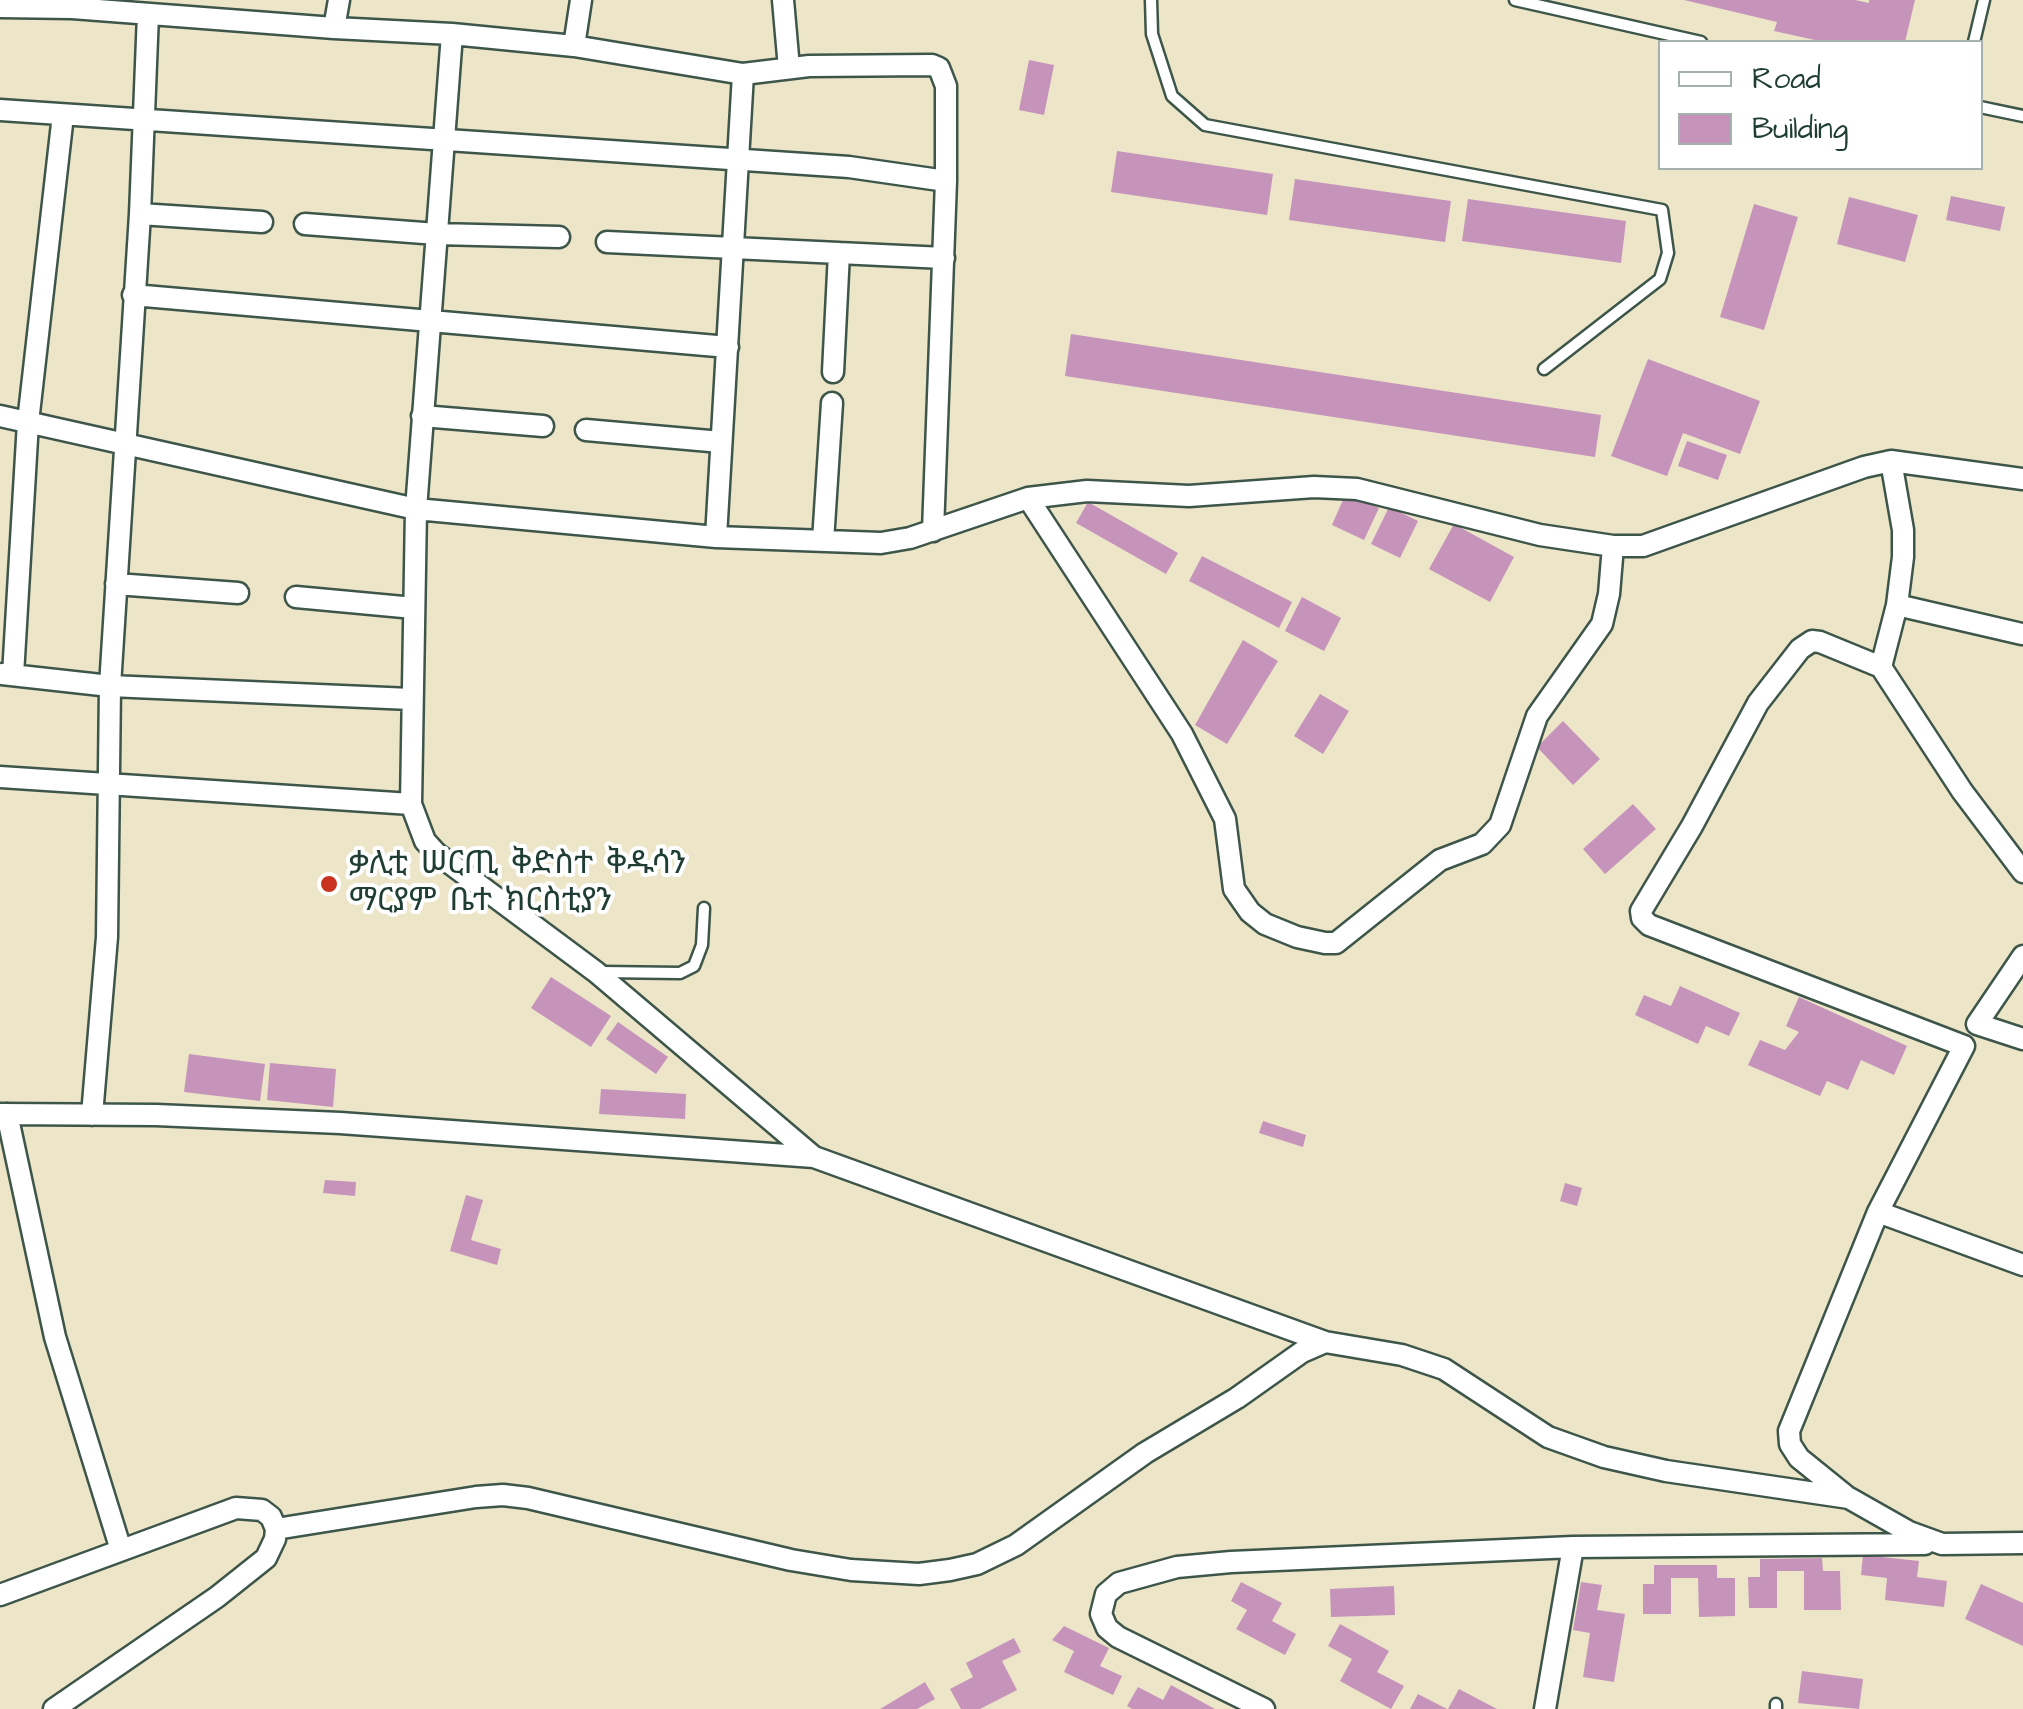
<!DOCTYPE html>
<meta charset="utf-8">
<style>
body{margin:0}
#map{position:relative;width:2023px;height:1709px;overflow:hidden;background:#ece5c8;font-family:"Architects Daughter",sans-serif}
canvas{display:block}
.legend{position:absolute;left:1658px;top:40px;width:325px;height:130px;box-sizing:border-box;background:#fff;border:2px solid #a5b1ae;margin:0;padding:12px 18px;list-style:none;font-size:30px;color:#1f3d34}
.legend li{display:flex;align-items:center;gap:20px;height:50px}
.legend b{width:50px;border:2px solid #a5b1ae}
</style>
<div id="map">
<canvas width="2023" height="1709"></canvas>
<ul class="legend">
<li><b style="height:12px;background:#fff"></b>Road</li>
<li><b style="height:28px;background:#c694bb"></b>Building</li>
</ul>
</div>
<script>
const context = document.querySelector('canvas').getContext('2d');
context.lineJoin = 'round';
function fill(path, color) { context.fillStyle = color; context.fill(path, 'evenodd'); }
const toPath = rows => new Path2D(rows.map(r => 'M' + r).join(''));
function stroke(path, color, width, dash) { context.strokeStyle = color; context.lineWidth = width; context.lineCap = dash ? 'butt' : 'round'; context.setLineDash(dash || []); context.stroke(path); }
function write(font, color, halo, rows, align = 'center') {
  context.font = font + ' "Architects Daughter","Noto Sans Ethiopic",sans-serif'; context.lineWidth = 8; context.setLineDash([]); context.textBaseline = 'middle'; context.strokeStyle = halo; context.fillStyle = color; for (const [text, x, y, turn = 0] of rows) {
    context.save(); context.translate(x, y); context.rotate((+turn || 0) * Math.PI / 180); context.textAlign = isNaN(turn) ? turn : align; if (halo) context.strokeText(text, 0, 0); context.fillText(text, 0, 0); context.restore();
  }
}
const building = toPath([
 [1684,0,1855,0,1869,3,1869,0,1915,0,1905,42,1824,42,1774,31,1777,22],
 [1029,60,1054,65,1044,115,1019,110],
 [1117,151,1273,174,1267,215,1111,192],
 [1295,179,1451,201,1445,242,1289,220],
 [1951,196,2005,207,2000,231,1946,220],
 [1849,197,1918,215,1905,262,1837,244],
 [1468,199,1626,221,1621,263,1462,241],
 [1754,204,1798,217,1764,330,1720,317],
 [1071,334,1601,415,1595,457,1065,376],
 [1648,359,1760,401,1740,454,1683,433,1667,476,1611,456],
 [1687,441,1727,455,1718,480,1678,466],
 [1346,493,1379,508,1364,540,1332,525],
 [1088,502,1178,553,1166,574,1076,523],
 [1389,507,1418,521,1400,558,1371,544],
 [1454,524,1514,557,1490,602,1429,569],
 [1202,556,1292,602,1279,628,1189,581],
 [1302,597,1341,618,1324,651,1285,631],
 [1243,640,1278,661,1227,744,1195,725],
 [1320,694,1349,711,1323,754,1294,736],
 [1563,721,1600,759,1573,785,1537,747],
 [1633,804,1656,829,1605,874,1583,849],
 [551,977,611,1016,591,1047,531,1008],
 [1680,986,1740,1013,1729,1036,1706,1026,1698,1044,1635,1015,1644,995,1671,1006],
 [1799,997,1907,1046,1894,1075,1861,1060,1848,1090,1827,1081,1820,1096,1748,1065,1760,1040,1785,1050,1799,1032,1786,1026],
 [618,1022,668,1057,656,1074,606,1039],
 [189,1054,265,1064,260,1101,184,1092],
 [270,1063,336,1069,333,1107,267,1100],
 [601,1089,686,1094,685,1119,599,1114],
 [1263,1121,1306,1135,1303,1147,1259,1133],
 [325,1180,356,1182,355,1196,323,1193],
 [1565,1183,1582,1188,1577,1206,1560,1201],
 [466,1195,483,1200,471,1240,501,1249,497,1265,450,1251],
 [1863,1555,1919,1561,1917,1577,1947,1581,1944,1607,1885,1600,1887,1578,1861,1575],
 [1822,1558,1823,1571,1840,1571,1841,1610,1804,1610,1804,1571,1777,1571,1777,1608,1749,1608,1748,1577,1760,1577,1760,1559],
 [1654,1565,1717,1565,1717,1578,1735,1578,1735,1616,1699,1617,1698,1578,1671,1578,1671,1614,1643,1614,1643,1584,1654,1584],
 [1241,1582,1282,1603,1272,1621,1296,1634,1285,1655,1236,1629,1247,1610,1231,1601],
 [1581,1582,1602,1585,1597,1610,1625,1614,1614,1682,1583,1677,1590,1633,1573,1630],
 [1981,1584,2023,1603,2023,1646,1965,1619],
 [1394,1586,1395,1615,1331,1617,1330,1589],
 [1340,1624,1389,1651,1377,1672,1404,1686,1391,1709,1340,1681,1352,1659,1328,1646],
 [1064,1626,1109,1648,1100,1666,1122,1676,1113,1695,1064,1672,1074,1651,1052,1640],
 [1014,1638,1021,1652,1002,1661,1017,1690,980,1709,961,1709,950,1689,973,1677,966,1663],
 [1802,1671,1863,1679,1859,1709,1798,1703],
 [925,1682,935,1699,917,1709,880,1709],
 [1171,1685,1215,1709,1132,1709,1127,1706,1138,1687,1163,1700],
 [1459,1689,1497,1709,1448,1709],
 [1418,1694,1447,1709,1410,1709]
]);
const service = toPath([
 [1151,0,1152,34,1172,96,1205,125,1662,210,1668,253,1660,279,1544,369],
 [1515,0,1701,42],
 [1974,42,1984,0],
 [1980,107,2023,116],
 [602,972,680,973,694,966,702,945,704,908],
 [1776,1709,1776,1704]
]);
const minor = toPath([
 [783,0,789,68],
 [0,7,72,8,75,0],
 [72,8,334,28,452,34,574,46,743,74,809,66,932,65,939,68,946,86,946,181,933,531],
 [334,28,339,0],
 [452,34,416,509,411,804,425,841,436,853,596,972,814,1157],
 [574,46,581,0],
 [0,110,849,167,946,181],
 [140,214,262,222],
 [305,224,437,234,559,237],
 [607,242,944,258],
 [133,295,728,347],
 [833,372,839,253],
 [0,416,416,509,716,537,881,543,910,538,1028,498,1087,491,1189,496,1314,487,1357,489,1540,535,1613,546,1643,546,1864,467,1891,461,2023,479],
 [422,416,543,426],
 [586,430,721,442],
 [1891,461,1903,530,1903,557,1897,605,1881,667,1962,791,2023,872],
 [1028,498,1182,734,1225,819,1234,889,1250,912,1265,924,1297,937,1325,943,1336,943,1440,860,1482,844,1500,825,1537,716,1602,624,1609,594,1613,546],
 [716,537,743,74],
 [823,541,832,403],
 [116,584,238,593],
 [296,597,414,608],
 [1897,605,2022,634],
 [2,674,110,686,411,699],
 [13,675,28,422,63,115],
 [0,777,411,804],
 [2023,956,1977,1024,2023,1039],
 [0,1114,156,1115,340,1123,814,1157,1325,1342],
 [7,1114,55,1337,121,1550],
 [92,1115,107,937,110,686,140,214,148,14],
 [1878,1212,2023,1265],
 [1846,1496,1799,1458,1790,1444,1789,1431,1878,1212,1964,1046,1649,925,1642,918,1641,911,1692,826,1758,703,1800,649,1812,641,1820,642,1881,667],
 [276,1529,476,1497,503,1495,528,1498,791,1560,851,1570,919,1574,950,1570,977,1564,1016,1545,1145,1453,1237,1398,1302,1352,1325,1342,1402,1355,1444,1369,1548,1437,1604,1457,1666,1471,1849,1498,1909,1532,1942,1544,2023,1543],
 [0,1595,236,1508,262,1510,271,1517,276,1529,275,1539,266,1558,217,1597,54,1709],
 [1264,1709,1118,1637,1107,1628,1101,1614,1106,1594,1119,1583,1177,1567,1231,1562,1573,1547,1925,1544],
 [1545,1709,1573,1547]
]);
const markers = [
 [329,884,10,"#c8321e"]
];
const poiNames = [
 ["ቃሊቲ ሠርጢ ቅድስተ ቅዱሳን",349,866],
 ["ማርያም ቤተ ክርስቲያን",349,903]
];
fill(building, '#c694bb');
stroke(service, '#3e564a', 15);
stroke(minor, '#3e564a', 25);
stroke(service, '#fff', 10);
stroke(minor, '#fff', 20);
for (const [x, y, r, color] of markers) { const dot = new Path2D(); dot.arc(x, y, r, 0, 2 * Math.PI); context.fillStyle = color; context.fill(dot); stroke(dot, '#fff', 4); }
write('32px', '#1f3d34', '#fff', poiNames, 'left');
</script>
